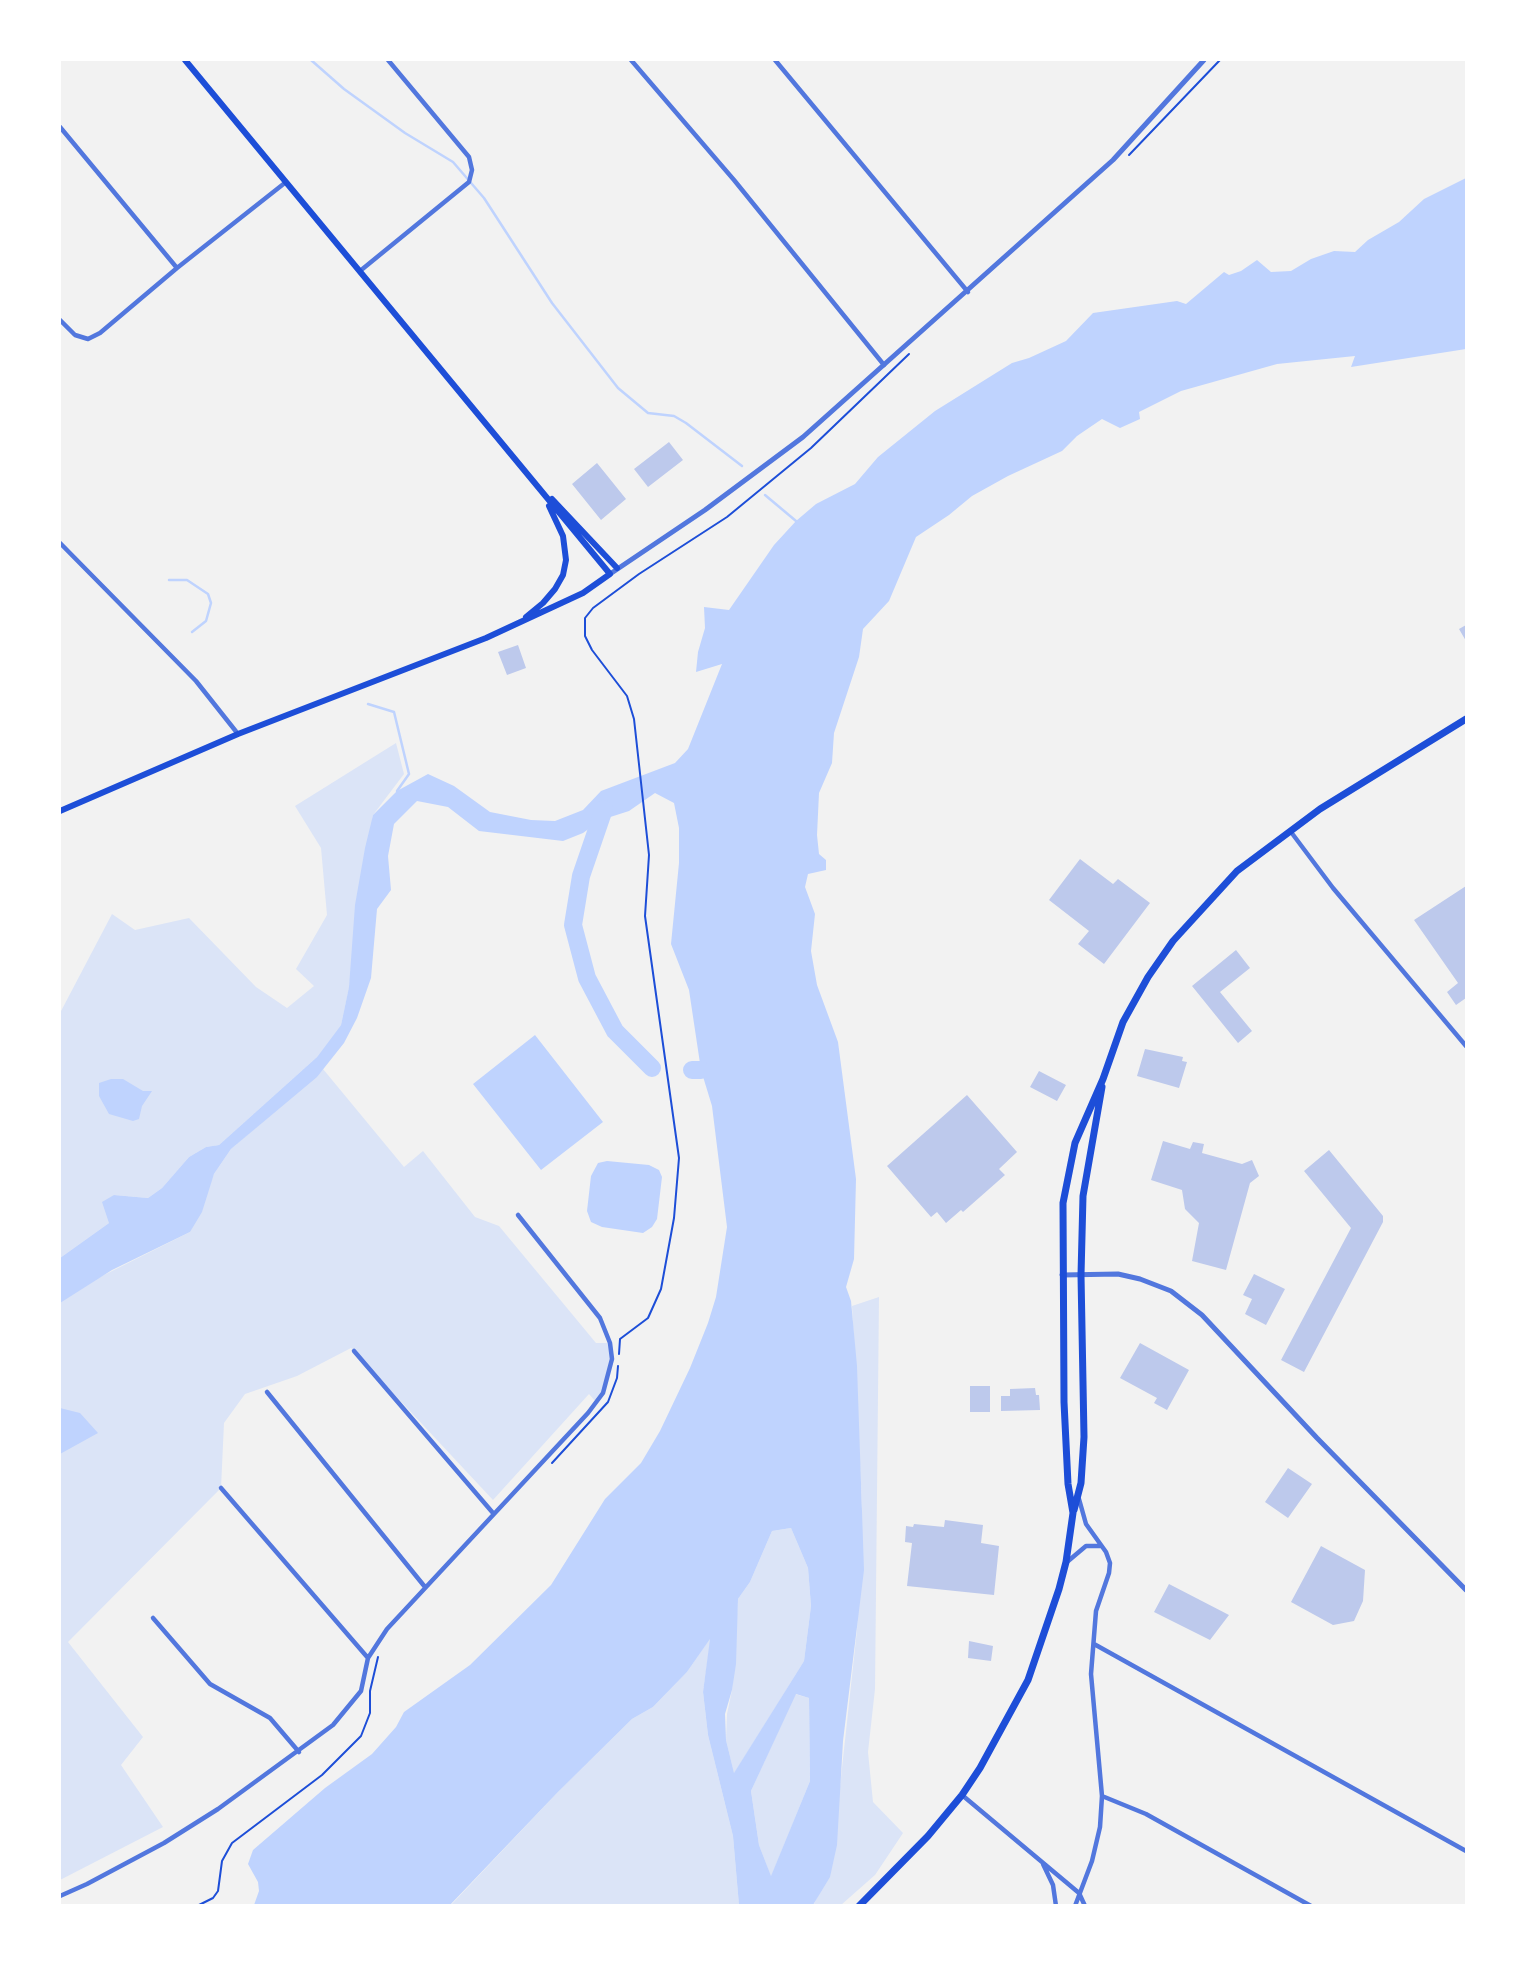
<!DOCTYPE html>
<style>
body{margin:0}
#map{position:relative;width:1526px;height:1965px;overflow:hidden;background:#f2f2f2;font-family:"Nunito Sans",sans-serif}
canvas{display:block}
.frame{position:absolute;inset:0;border:61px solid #fff;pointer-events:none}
</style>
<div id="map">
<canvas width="1526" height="1965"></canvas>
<div class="frame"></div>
</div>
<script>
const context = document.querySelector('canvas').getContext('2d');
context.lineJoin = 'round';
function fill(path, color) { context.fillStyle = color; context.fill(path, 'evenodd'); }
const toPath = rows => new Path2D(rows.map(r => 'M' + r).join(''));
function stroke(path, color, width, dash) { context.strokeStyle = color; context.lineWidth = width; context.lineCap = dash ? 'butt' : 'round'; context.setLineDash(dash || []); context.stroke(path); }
const green = toPath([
 [396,743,404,774,373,815,349,988,341,1025,317,1057,219,1145,206,1147,189,1157,162,1188,148,1198,114,1195,109,1223,60,1258,60,1013,112,914,135,930,189,918,256,987,287,1008,314,986,296,969,327,915,321,848,295,806],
 [323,1069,404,1167,423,1151,475,1217,499,1226,596,1343,610,1343,612,1359,603,1393,596,1402,589,1394,493,1500,351,1348,297,1376,245,1394,224,1423,221,1488,68,1642,143,1737,121,1765,163,1827,60,1880,60,1297,190,1232,214,1174,231,1149],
 [879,1297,875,1689,868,1752,873,1802,903,1833,875,1875,841,1905,813,1906,831,1869,857,1630,862,1504,852,1306],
 [791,1528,808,1568,811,1606,804,1661,734,1774,726,1740,727,1714,732,1690,738,1599,750,1582,772,1531],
 [711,1637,703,1692,708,1735,733,1836,739,1905,450,1906,557,1793,632,1719,653,1707,687,1672],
 [795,1694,809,1698,810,1781,771,1877,759,1845,751,1791]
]);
const water = toPath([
 [1466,178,1466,349,1351,367,1355,356,1277,364,1181,391,1139,412,1140,419,1120,428,1102,419,1077,436,1062,451,1008,476,972,496,949,515,916,537,889,601,863,629,859,657,834,733,832,763,819,793,817,835,819,854,826,860,826,870,808,874,805,887,815,914,811,951,817,985,838,1042,856,1179,854,1259,846,1287,851,1301,857,1366,864,1570,843,1741,837,1845,830,1877,813,1905,739,1905,733,1836,708,1735,703,1692,710,1639,687,1672,653,1707,632,1719,557,1793,450,1905,254,1905,259,1891,258,1882,248,1864,253,1850,325,1788,372,1754,396,1727,404,1712,470,1665,551,1585,605,1499,641,1463,660,1431,690,1368,708,1323,716,1297,727,1227,712,1106,701,1070,689,990,671,944,679,863,679,828,674,803,655,793,629,811,601,820,583,833,563,841,479,831,448,807,417,801,394,824,388,856,391,890,377,909,371,978,357,1018,344,1043,317,1077,231,1149,214,1174,202,1212,190,1232,112,1270,60,1303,60,1258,109,1223,102,1202,114,1195,148,1198,162,1188,189,1157,206,1147,219,1145,317,1057,341,1025,349,987,355,905,365,848,373,815,397,791,428,774,454,786,490,812,531,820,555,821,583,810,601,791,675,763,688,749,722,664,696,672,698,652,705,628,704,607,729,610,774,545,796,521,816,504,855,484,878,457,935,411,1012,363,1029,358,1066,341,1093,313,1177,301,1186,304,1224,272,1229,275,1241,271,1257,260,1271,272,1291,271,1311,259,1334,251,1355,252,1368,240,1399,222,1424,199],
 [791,1528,808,1568,811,1606,804,1661,734,1773,726,1740,725,1714,732,1690,736,1664,738,1599,750,1582,772,1531],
 [796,1694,809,1698,810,1781,771,1876,759,1845,751,1791],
 [535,1035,603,1122,541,1170,473,1084],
 [111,1079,123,1079,143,1091,152,1091,142,1106,139,1119,133,1121,109,1114,99,1096,99,1083],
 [607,1161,649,1165,659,1170,662,1177,657,1219,652,1227,643,1233,602,1227,591,1222,587,1211,591,1176,598,1163],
 [60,1408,80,1413,98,1433,60,1454]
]);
const stream = toPath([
 [311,60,344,89,405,133,453,162,484,198,552,303,618,388,648,413,674,416,686,423,742,466],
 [765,495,796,521],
 [169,580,187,580,208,594,211,603,206,621,192,632],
 [368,704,394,712,409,774,397,791]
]);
const river = toPath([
 [604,809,581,876,573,925,587,978,615,1031,652,1068],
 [692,1070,701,1070]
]);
const building = toPath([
 [669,442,683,460,648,487,634,469],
 [597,463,626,499,601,520,572,484],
 [1466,625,1466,641,1459,629],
 [518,645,526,668,507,675,498,652],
 [1080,859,1113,884,1118,879,1150,903,1104,964,1078,944,1089,931,1049,900],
 [1466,886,1466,998,1456,1005,1447,992,1458,983,1414,920],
 [1236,950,1250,968,1220,992,1252,1031,1238,1043,1192,986],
 [1145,1049,1183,1057,1182,1061,1187,1062,1179,1088,1137,1076],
 [1039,1071,1066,1085,1057,1101,1030,1087],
 [967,1095,1017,1152,999,1169,1005,1175,963,1212,961,1210,946,1223,937,1212,931,1217,887,1166],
 [1163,1141,1190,1149,1193,1142,1204,1144,1202,1153,1242,1164,1252,1160,1259,1176,1250,1183,1226,1270,1192,1261,1199,1223,1185,1209,1182,1190,1151,1180],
 [1329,1150,1383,1216,1383,1222,1304,1372,1281,1360,1351,1228,1304,1171],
 [1254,1274,1285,1289,1266,1325,1245,1314,1252,1299,1243,1295],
 [1140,1343,1189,1370,1167,1410,1154,1403,1157,1398,1120,1378],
 [970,1386,990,1386,990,1412,970,1412],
 [1035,1388,1036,1395,1039,1395,1040,1410,1001,1411,1001,1396,1010,1396,1010,1389],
 [1288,1468,1312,1484,1288,1518,1265,1502],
 [945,1520,983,1525,981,1543,999,1546,994,1595,907,1586,912,1543,905,1542,906,1526,913,1527,914,1524,944,1527],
 [1321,1546,1365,1570,1363,1601,1354,1621,1333,1625,1291,1602],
 [1169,1584,1229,1615,1210,1640,1154,1612],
 [969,1641,993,1646,991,1661,968,1658]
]);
const path = toPath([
 [1129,155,1220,60],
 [619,1354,620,1339,648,1318,661,1289,674,1218,679,1158,645,916,649,855,634,719,627,696,592,650,585,636,585,618,593,608,639,574,727,517,811,448,909,354],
 [552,1463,608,1402,617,1378,618,1366],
 [197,1906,213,1898,218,1891,222,1861,232,1843,322,1775,361,1736,370,1713,370,1691,378,1657]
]);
const minor = toPath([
 [631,60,734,180,884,365],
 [775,60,968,292],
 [60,127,177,268],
 [360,271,469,182,472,170,469,157,388,60],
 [60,320,75,335,88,339,100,333,177,268,286,182],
 [60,543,196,681,238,734],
 [1291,832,1333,888,1466,1046],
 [354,1351,493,1513],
 [267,1392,425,1587],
 [221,1488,368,1658],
 [1067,1562,1086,1546,1101,1546],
 [153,1618,210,1684,270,1718,299,1752],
 [1094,1644,1466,1851],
 [962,1795,1079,1893,1085,1906],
 [1102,1796,1146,1814,1311,1906],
 [1043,1864,1053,1885,1056,1906],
 [60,1896,87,1884,164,1843,218,1809,333,1725,361,1691,368,1658,387,1629,588,1413,603,1393,612,1359,610,1343,600,1318,518,1215],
 [1075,1906,1092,1861,1100,1827,1102,1796,1091,1674,1096,1611,1109,1573,1110,1563,1106,1552,1086,1524,1079,1499]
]);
const tertiary = toPath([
 [610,574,705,510,803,437,1113,160,1204,60],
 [1062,1275,1118,1274,1140,1279,1171,1291,1202,1315,1317,1438,1466,1590]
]);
const secondary = toPath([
 [552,499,617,568],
 [526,617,543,603,555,589,563,575,566,560,563,536,549,506],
 [60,811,238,734,486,638,583,593,610,574,185,60]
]);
const primary = toPath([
 [1074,1510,1081,1483,1084,1437,1081,1275,1083,1196,1102,1087],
 [859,1906,928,1836,962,1795,980,1768,1028,1680,1059,1589,1066,1562,1073,1513,1068,1484,1064,1402,1063,1203,1075,1143,1103,1079,1123,1022,1148,977,1173,941,1237,871,1320,809,1466,719]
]);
fill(green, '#dbe4f7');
fill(water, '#bfd3fe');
stroke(stream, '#bfd3fe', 2.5);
stroke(river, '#bfd3fe', 18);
fill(building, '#bdc9ec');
stroke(path, '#1d4ed8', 2);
stroke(minor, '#5277de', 4.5);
stroke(tertiary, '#5277de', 5);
stroke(secondary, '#1d4ed8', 6);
stroke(primary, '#1d4ed8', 7);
</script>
